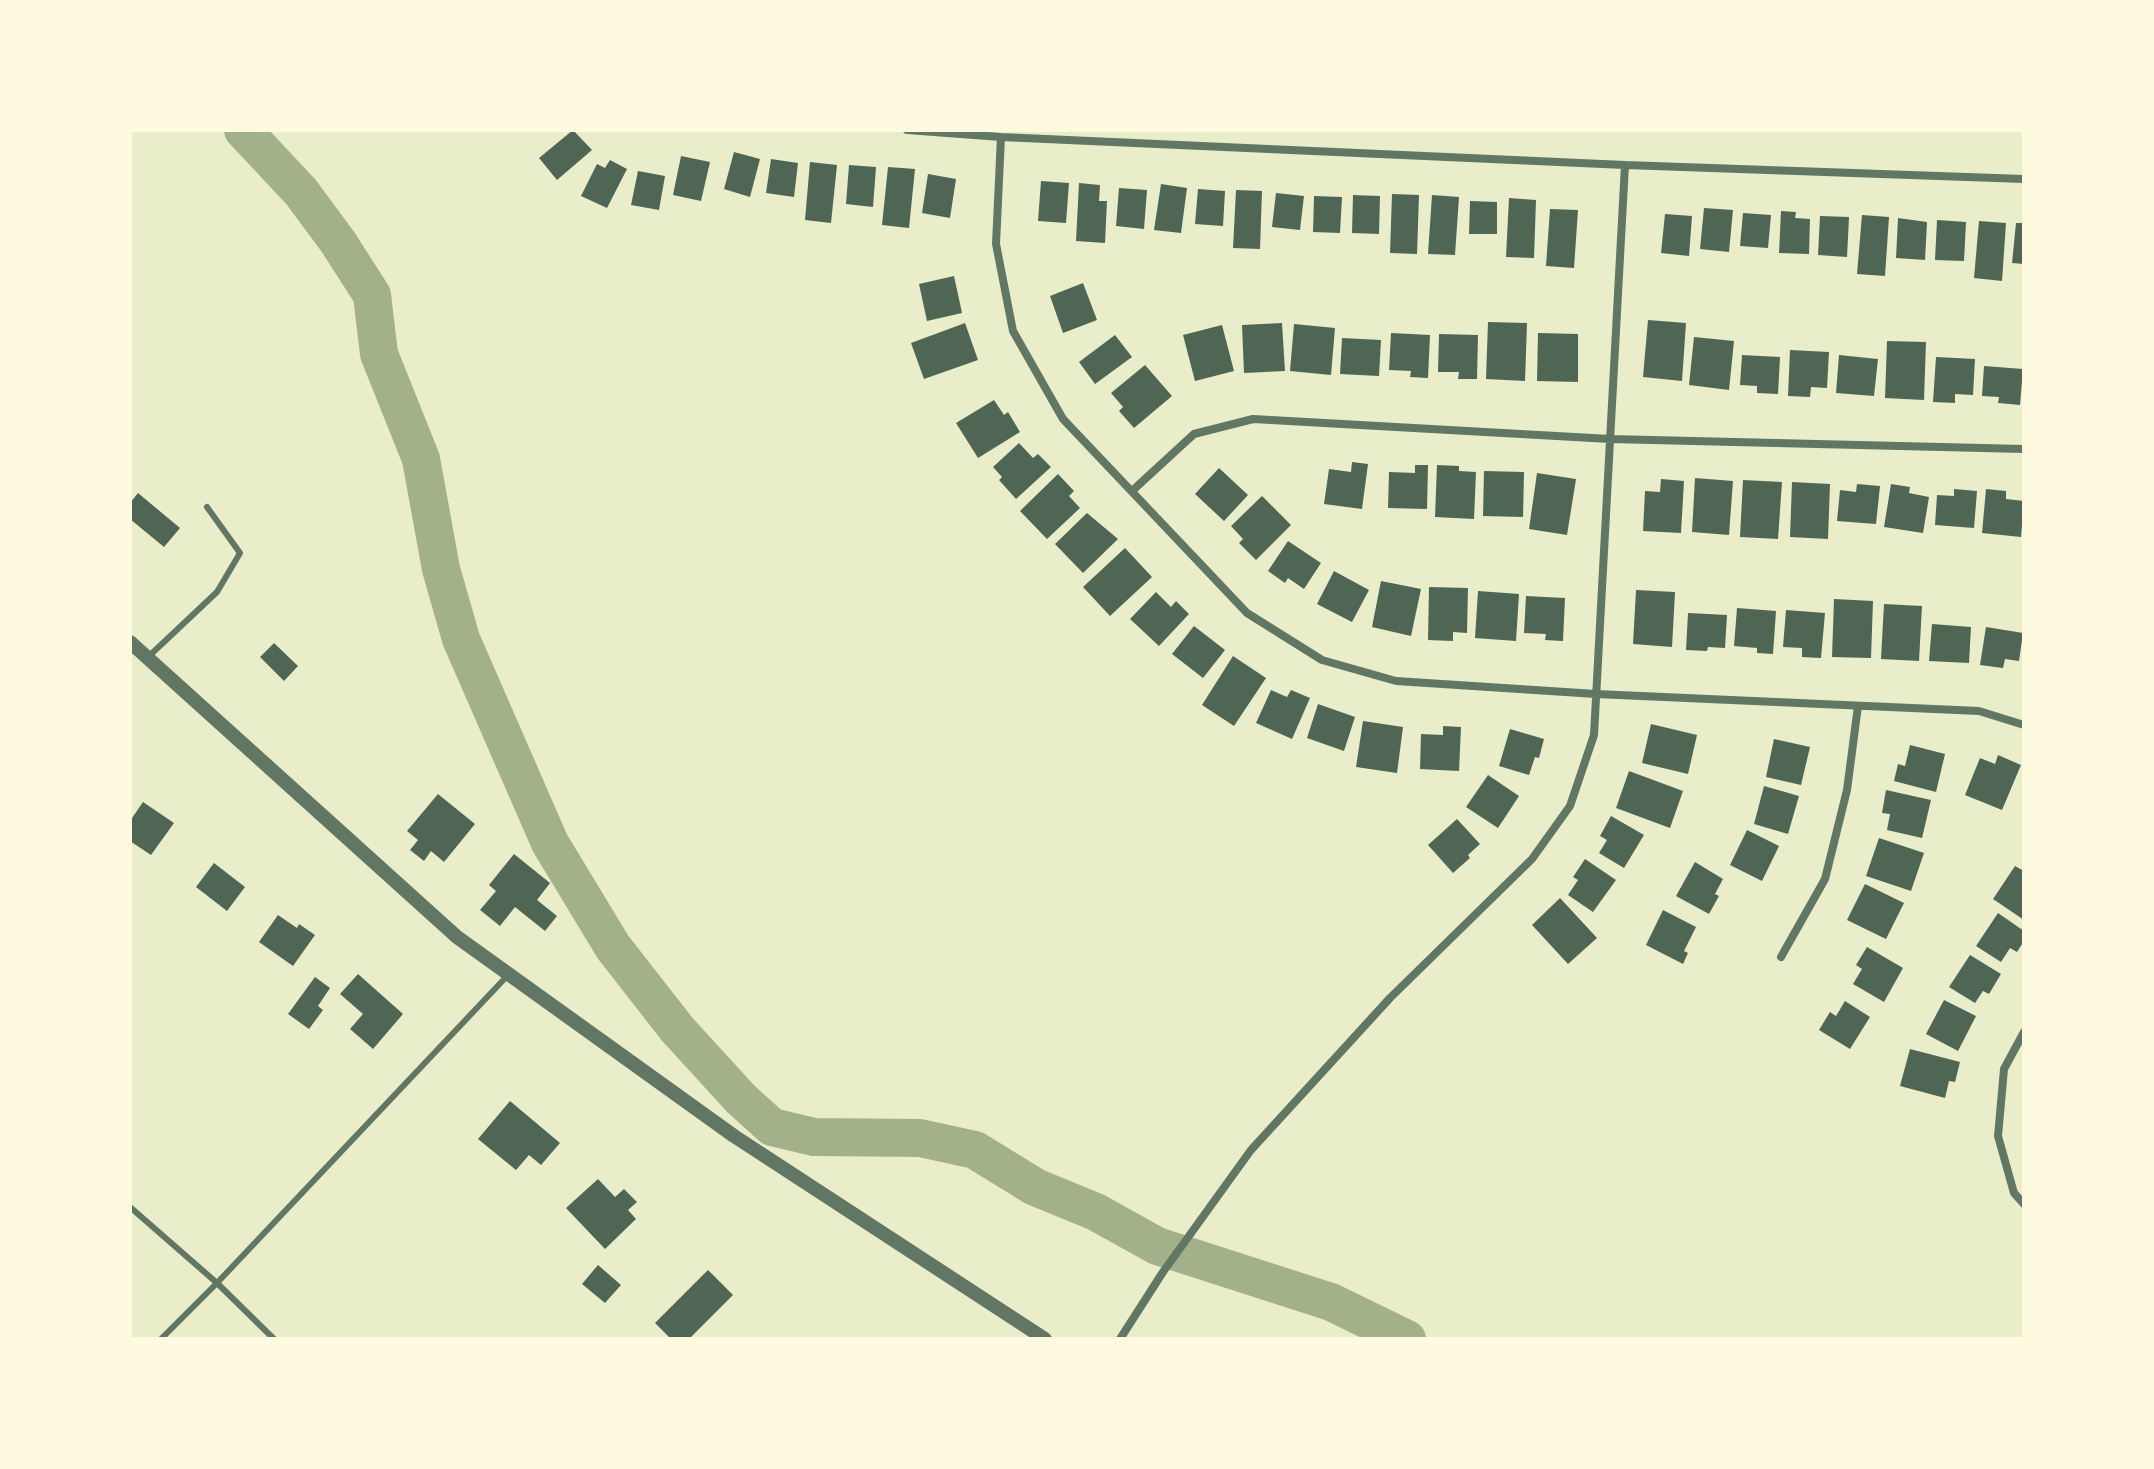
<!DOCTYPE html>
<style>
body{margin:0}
#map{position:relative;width:2154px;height:1469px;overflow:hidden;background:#e9edc9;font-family:"Sofia Sans Condensed",sans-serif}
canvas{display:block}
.frame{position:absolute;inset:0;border:132px solid #fefae0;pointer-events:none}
</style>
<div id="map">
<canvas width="2154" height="1469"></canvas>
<div class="frame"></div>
</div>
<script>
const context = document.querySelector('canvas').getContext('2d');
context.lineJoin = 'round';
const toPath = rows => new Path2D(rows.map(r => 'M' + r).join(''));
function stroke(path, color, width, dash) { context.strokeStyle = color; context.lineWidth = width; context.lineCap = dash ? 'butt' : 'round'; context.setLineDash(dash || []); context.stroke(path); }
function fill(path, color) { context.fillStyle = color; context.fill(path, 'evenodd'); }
const river = toPath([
 [243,130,301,192,338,242,372,295,379,354,421,459,441,569,461,639,550,843,613,947,677,1029,741,1099,772,1127,814,1137,920,1138,975,1150,1035,1187,1096,1212,1157,1246,1331,1302,1407,1339]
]);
const building = toPath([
 [573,130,592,150,557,180,539,158],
 [734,152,760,159,750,197,724,189],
 [681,156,710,162,701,201,673,195],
 [771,159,798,163,794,197,766,193],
 [610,160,627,169,607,208,581,196,597,164,605,168],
 [810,162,837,165,831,223,805,220],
 [849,165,876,167,873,207,846,204],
 [888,167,915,169,909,228,882,225],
 [638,171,665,176,659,210,631,205],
 [928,174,956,179,950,218,922,213],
 [1041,181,1069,183,1066,223,1038,221],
 [1079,183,1100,185,1099,201,1107,201,1105,243,1076,241],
 [1161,184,1187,188,1181,233,1154,230],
 [1119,188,1147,190,1144,229,1116,226],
 [1198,189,1225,191,1223,226,1195,224],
 [1236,190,1262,191,1260,249,1233,248],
 [1276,193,1304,196,1300,230,1272,227],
 [1392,194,1419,195,1417,254,1390,253],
 [1353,195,1380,196,1379,234,1352,233],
 [1432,195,1459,197,1455,255,1428,254],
 [1314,196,1342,197,1340,233,1313,232],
 [1509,198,1536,200,1534,258,1506,257],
 [1470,201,1497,202,1497,234,1469,234],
 [1704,208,1733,210,1729,252,1700,249],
 [1550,209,1578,210,1574,268,1546,266],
 [1781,211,1796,212,1795,218,1810,219,1809,254,1779,253],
 [1743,213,1771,215,1768,248,1740,246],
 [1665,214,1692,216,1689,256,1661,253],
 [1862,215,1889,217,1885,276,1857,274],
 [1820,216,1849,217,1847,257,1818,255],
 [1898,218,1927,222,1925,260,1896,258],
 [1937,220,1966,222,1964,261,1935,260],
 [1979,221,2006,223,2002,281,1974,278],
 [2016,223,2024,223,2024,264,2012,263],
 [954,276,962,313,927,321,919,284],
 [1083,283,1097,320,1063,333,1050,296],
 [1648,320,1686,323,1682,381,1643,377],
 [1488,322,1527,323,1525,381,1486,379],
 [965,323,978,360,924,379,911,343],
 [1282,323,1285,371,1244,373,1242,325],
 [1294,324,1335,328,1331,375,1290,371],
 [1222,325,1234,371,1195,381,1183,335],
 [1391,333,1430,335,1428,378,1410,377,1411,371,1389,370],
 [1538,333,1578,334,1578,382,1537,381],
 [1439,334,1478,335,1477,379,1458,379,1459,372,1438,372],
 [1115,335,1132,357,1095,384,1079,362],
 [1694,337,1734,341,1729,390,1689,385],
 [1342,338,1381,340,1379,376,1340,374],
 [1887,341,1926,342,1924,400,1885,398],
 [1790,350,1829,352,1827,388,1811,387,1810,397,1788,396],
 [1742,355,1780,357,1778,394,1757,393,1757,386,1740,385],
 [1839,355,1878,359,1874,396,1836,393],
 [1936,357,1975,359,1973,395,1955,394,1955,403,1933,402],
 [1145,365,1172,396,1134,428,1119,411,1123,407,1111,393],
 [1984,366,2023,369,2020,405,1998,403,1999,397,1982,396],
 [994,400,1004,415,1008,412,1020,432,978,458,956,423],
 [1019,443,1033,458,1038,454,1051,467,1016,499,999,480,1002,477,993,467],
 [1352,462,1368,464,1362,509,1324,504,1329,469,1351,472],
 [1415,465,1428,465,1427,509,1388,508,1389,472,1415,473],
 [1437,465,1459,466,1459,471,1476,472,1474,519,1435,517],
 [1219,468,1248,495,1224,521,1195,494],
 [1484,471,1524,472,1523,517,1483,516],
 [1537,473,1576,479,1567,535,1529,529],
 [1058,474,1074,491,1069,496,1080,508,1047,539,1020,511],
 [1695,478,1733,481,1729,535,1692,532],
 [1661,479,1684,481,1681,533,1643,531,1645,491,1660,492],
 [1743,480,1782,482,1778,539,1740,537],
 [1792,482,1830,484,1828,539,1790,537],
 [1857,484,1880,486,1876,524,1837,521,1840,490,1856,492],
 [1891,484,1910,487,1909,493,1929,497,1923,533,1884,527],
 [1954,489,1977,491,1974,528,1935,525,1937,495,1954,496],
 [1986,489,2006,491,2006,499,2024,501,2021,537,1982,533],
 [138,493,180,528,164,547,130,519,130,503],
 [1262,496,1291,525,1256,560,1239,543,1243,539,1231,526],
 [1087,513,1118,539,1083,573,1055,544],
 [1288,541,1321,563,1304,589,1288,578,1285,583,1268,571],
 [1125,548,1152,577,1110,616,1083,587],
 [1334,571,1369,590,1352,622,1317,604],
 [1381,581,1421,589,1411,636,1372,627],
 [1429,587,1468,588,1467,633,1453,632,1453,641,1428,640],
 [1636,590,1675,592,1672,647,1633,644],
 [1478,591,1519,594,1516,641,1475,638],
 [1156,592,1171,607,1176,601,1189,614,1159,646,1130,619],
 [1526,596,1565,598,1563,641,1545,640,1546,634,1524,633],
 [1834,599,1873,601,1871,658,1832,657],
 [1884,604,1922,606,1919,661,1881,659],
 [1737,608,1776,611,1773,654,1757,653,1757,648,1734,646],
 [1786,610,1825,613,1821,658,1802,657,1802,648,1783,647],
 [1688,613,1727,615,1725,648,1708,647,1707,651,1686,650],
 [1932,624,1971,627,1969,663,1929,661],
 [1194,626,1225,650,1203,678,1172,654],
 [1986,627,2023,633,2019,661,2005,659,2003,668,1980,665],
 [274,643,298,666,284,681,260,657],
 [1233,656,1266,678,1234,726,1202,705],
 [1271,690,1287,697,1291,690,1310,698,1292,739,1256,723],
 [1318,704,1355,717,1344,751,1307,738],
 [1363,721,1403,727,1397,773,1356,767],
 [1651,724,1697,735,1688,774,1642,763],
 [1443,726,1461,727,1459,771,1420,769,1421,734,1443,735],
 [1510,729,1544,739,1539,758,1535,757,1529,775,1499,766],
 [1774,739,1810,747,1801,785,1766,777],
 [1910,745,1945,754,1936,792,1894,781,1898,764,1905,766],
 [1998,755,2021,765,2002,810,1965,795,1980,758,1995,764],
 [1629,771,1683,791,1670,828,1616,808],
 [1488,775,1519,796,1498,828,1466,807],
 [1764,786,1799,796,1788,834,1754,824],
 [1886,790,1931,800,1922,838,1887,830,1890,814,1882,813],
 [438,794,475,824,444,862,431,851,424,861,410,850,418,840,407,831],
 [143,802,174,823,151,855,130,841,130,821],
 [1611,816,1644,835,1624,868,1599,853,1607,840,1600,836],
 [1457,819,1480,844,1468,855,1470,858,1453,873,1428,845],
 [1747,830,1779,846,1762,881,1730,865],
 [1879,838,1924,853,1911,891,1866,876],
 [514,854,550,883,537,900,557,916,545,931,515,907,500,926,480,910,496,891,489,885],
 [1585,859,1616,880,1593,912,1568,895,1578,880,1573,877],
 [1695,862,1723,879,1715,894,1719,896,1709,914,1676,896],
 [214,863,245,887,227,911,196,887],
 [2015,866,2024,871,2024,920,1993,899],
 [1865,884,1904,903,1886,939,1847,920],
 [1560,898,1597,938,1568,964,1532,925],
 [1663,910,1696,927,1684,951,1688,953,1683,964,1646,945],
 [1998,913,2024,931,2024,941,2017,952,2010,948,2001,962,1976,946],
 [278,915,297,928,299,924,315,935,293,966,259,942],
 [1867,947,1903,968,1884,1002,1853,984,1862,969,1856,965],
 [1970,955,2001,974,1989,994,1983,991,1975,1003,1949,987],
 [358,974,403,1014,373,1049,350,1029,363,1014,340,994],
 [315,977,330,988,318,1006,323,1010,309,1029,288,1014],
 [1944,1000,1976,1016,1958,1051,1926,1034],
 [1845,1001,1870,1017,1850,1049,1819,1030,1830,1012,1836,1016],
 [1910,1049,1960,1062,1955,1082,1949,1081,1945,1098,1900,1086],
 [510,1101,560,1143,541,1165,529,1155,516,1170,478,1139],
 [598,1179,615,1197,624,1189,637,1202,628,1210,636,1219,605,1249,566,1208],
 [598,1265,621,1285,605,1303,582,1284],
 [708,1270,733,1295,689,1339,671,1339,655,1323]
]);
const service = toPath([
 [147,658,217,592,240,553,207,507],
 [130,1207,217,1283,161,1339],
 [274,1339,217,1283,509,974]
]);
const minor = toPath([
 [907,130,1001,137,1625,165,2024,179],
 [1001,137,996,244,1013,331,1063,419,1247,613,1322,660,1396,681,1596,694,1979,711,2024,725],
 [1132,491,1194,434,1253,419,1610,439,2024,449],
 [1781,957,1825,879,1847,790,1858,706],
 [2024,1032,2004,1069,1998,1136,2014,1193,2024,1204],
 [1120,1339,1163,1272,1251,1150,1390,998,1532,859,1570,806,1594,735,1625,165]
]);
const tertiary = toPath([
 [130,642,457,937,734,1136,1045,1339]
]);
stroke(river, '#a3b18a', 38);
fill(building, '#4f6655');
stroke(service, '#617663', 6);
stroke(minor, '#617663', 8);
stroke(tertiary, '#617663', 14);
</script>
